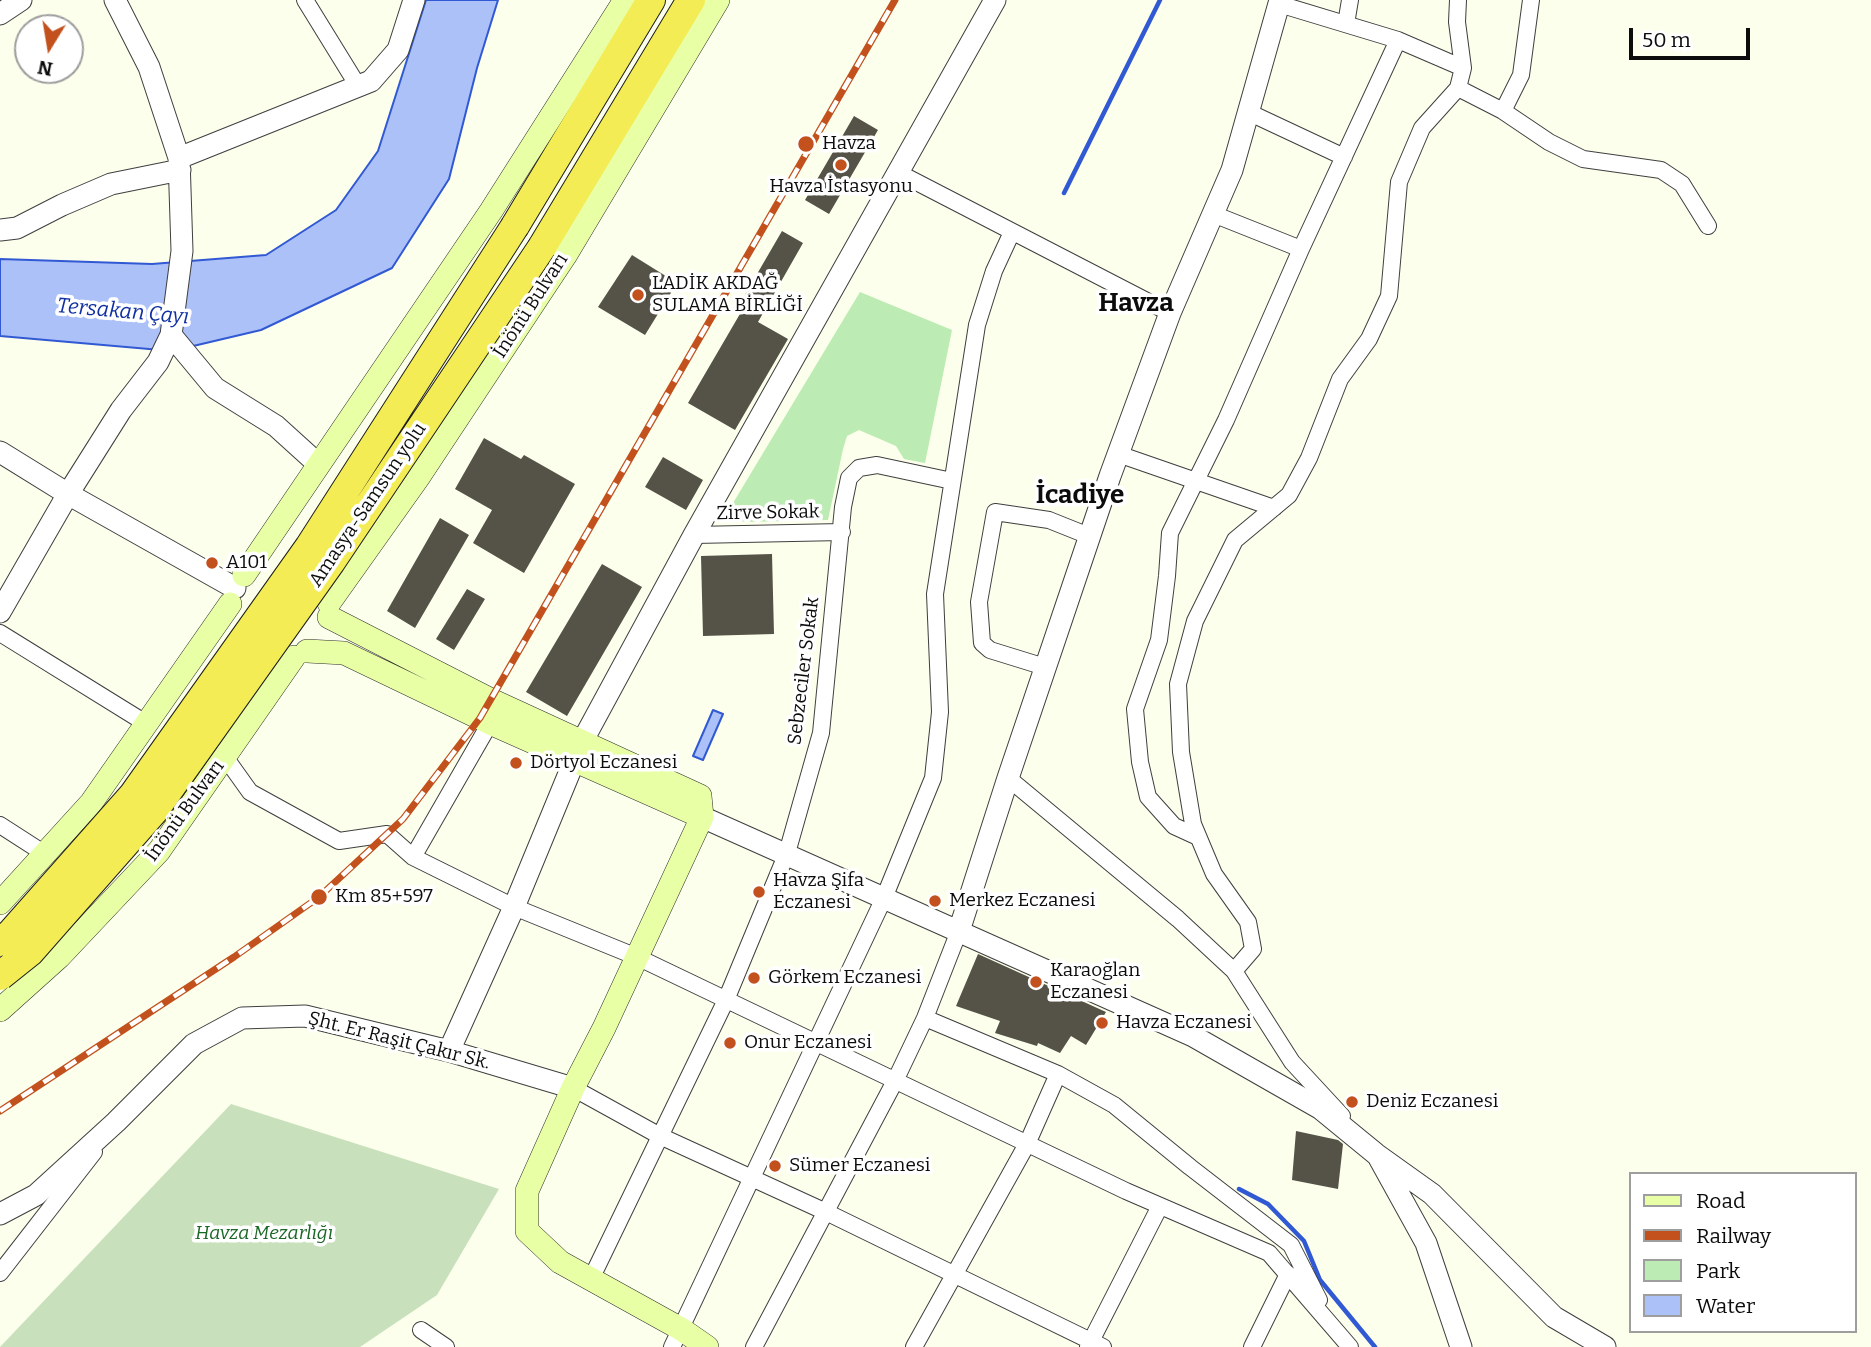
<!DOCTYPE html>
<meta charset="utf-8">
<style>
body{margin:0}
#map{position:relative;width:1871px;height:1347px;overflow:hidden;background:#fcffeb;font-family:Bitter,serif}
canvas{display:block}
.legend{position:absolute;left:1629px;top:1172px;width:228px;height:161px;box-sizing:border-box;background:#fff;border:2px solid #9e9e9e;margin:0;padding:9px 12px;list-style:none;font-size:21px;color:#0c0c0c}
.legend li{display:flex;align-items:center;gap:14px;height:35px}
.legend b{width:35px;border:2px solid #9e9e9e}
.north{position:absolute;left:14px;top:14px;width:70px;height:70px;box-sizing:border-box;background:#fff;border:2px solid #9e9e9e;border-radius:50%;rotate:191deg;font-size:19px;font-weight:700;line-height:28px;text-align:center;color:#0c0c0c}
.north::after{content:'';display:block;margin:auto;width:24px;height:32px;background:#c2511e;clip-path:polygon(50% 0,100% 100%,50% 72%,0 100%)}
.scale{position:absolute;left:1629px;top:28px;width:121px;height:32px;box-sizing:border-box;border:4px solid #0c0c0c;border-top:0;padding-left:9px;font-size:21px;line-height:24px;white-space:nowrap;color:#0c0c0c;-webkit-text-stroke:5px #fff;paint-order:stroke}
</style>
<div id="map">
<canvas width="1871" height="1347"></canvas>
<ul class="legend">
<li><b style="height:9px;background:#e9ffa6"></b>Road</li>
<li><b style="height:9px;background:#c2511e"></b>Railway</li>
<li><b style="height:19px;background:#bcebb3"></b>Park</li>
<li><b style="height:19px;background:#adc1f9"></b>Water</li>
</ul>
<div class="north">N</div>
<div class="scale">50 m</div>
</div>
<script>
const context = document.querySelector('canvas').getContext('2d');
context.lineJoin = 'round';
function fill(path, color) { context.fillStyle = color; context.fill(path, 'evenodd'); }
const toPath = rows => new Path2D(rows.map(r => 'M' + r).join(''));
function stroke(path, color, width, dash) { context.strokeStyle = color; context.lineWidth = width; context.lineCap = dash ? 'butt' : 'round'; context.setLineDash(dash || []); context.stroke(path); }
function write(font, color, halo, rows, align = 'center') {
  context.font = font + ' Bitter,serif'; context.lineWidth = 7; context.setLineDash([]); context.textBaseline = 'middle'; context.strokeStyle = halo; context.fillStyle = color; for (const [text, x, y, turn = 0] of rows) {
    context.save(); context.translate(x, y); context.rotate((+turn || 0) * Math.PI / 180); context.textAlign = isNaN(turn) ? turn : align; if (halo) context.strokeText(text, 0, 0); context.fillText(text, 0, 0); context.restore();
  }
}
const green = toPath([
 [860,292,952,330,925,463,904,459,896,446,859,430,847,436,843,449,828,520,744,522,727,513]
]);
const cemetery = toPath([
 [231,1104,499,1189,437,1295,360,1347,0,1347]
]);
const water = toPath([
 [426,0,498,0,477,68,449,179,392,268,261,330,172,351,0,336,0,259,152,264,266,255,336,210,378,151,426,0],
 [713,710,723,714,703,760,693,756,713,710]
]);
const stream = toPath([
 [1064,193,1160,0],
 [1239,1189,1268,1204,1304,1241,1320,1280,1375,1347]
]);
const building = toPath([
 [854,116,878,130,829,214,805,200],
 [782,231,803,243,758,322,788,339,735,430,688,403,744,307,739,305],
 [632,255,677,283,645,335,598,307],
 [484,438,521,459,524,455,575,484,524,573,473,543,492,510,455,489],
 [663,457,703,480,686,510,645,487],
 [440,518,469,535,415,628,387,611],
 [772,554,774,634,703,636,701,556],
 [602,564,642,587,567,716,526,692],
 [467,589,485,599,454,650,436,639],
 [978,954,1106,1012,1086,1045,1071,1036,1060,1053,1038,1043,1037,1046,995,1033,1000,1021,956,1006],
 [1296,1131,1338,1140,1343,1144,1338,1189,1292,1180]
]);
const minor = toPath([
 [305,0,358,86],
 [1279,4,1398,40,1463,68],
 [1346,24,1350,0],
 [1458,88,1503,111,1549,142,1583,159,1661,170,1682,184,1708,226],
 [1503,111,1521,75,1531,0],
 [1248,112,1344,157],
 [899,173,1170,313],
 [1213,214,1301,249],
 [1118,454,1274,508],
 [694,535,842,532],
 [0,633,147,724],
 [1045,667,990,650,982,643,979,602,995,512,1049,520,1089,536],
 [225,757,250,792,339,841,387,834,413,857,514,907,637,957,1126,1191,1269,1253,1350,1347],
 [1008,778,1178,919,1234,971,1292,1062,1342,1116],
 [0,825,45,854],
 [1198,837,1174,826,1148,797,1140,762,1135,709,1159,640,1167,576,1170,533,1226,420,1301,249,1398,40],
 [413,857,490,723],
 [1234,971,1253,949,1248,922,1214,874,1193,824,1181,752,1178,684,1195,621,1235,540,1289,495,1309,458,1340,379,1369,339,1389,296,1399,182,1422,128,1458,88,1463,68,1457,22,1458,0],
 [925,1018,1058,1074,1114,1105,1190,1167,1291,1245,1319,1300],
 [573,1088,660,1136,826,1212,1103,1347],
 [0,1273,94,1152],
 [591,1279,726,1000,787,853,821,733,843,507,849,478,859,468,877,465,952,481],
 [421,1330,446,1347],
 [672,1347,884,898,933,778,940,712,935,594,977,325,994,271,1012,232],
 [754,1347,895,1081,925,1018,959,931],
 [914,1347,1027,1144,1058,1074],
 [1088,1347,1160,1206],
 [1252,1347,1288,1274]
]);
const tertiary = toPath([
 [0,14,21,0],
 [179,158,371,81,398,50,414,0],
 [0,230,17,228,62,205,111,184,180,170],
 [171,335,215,388,276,426,319,465],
 [0,452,68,494,235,588],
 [0,612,68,494,121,410,158,362,171,335,182,251,179,158,149,67,115,0],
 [702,817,1193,1036,1321,1109,1376,1154,1432,1194,1554,1317,1605,1347],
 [959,931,1008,778,1110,476,1170,313,1232,170,1280,0],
 [449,1051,514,907,582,742,694,535,995,0],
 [1379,1158,1426,1243,1461,1347],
 [0,1214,36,1195,116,1122,194,1044,242,1018,305,1016,449,1051,573,1088]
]);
const secondary = toPath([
 [244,575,491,211,625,0],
 [329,603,420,475,565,256,718,0],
 [329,617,491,700,700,796,702,817,604,1028,573,1088,527,1191,527,1231,560,1262,681,1329,707,1347],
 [307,651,344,653,490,723,702,817],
 [0,903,91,803,230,604],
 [0,1010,59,957,159,851,294,657]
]);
const trunk = toPath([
 [515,226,651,0],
 [542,247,691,0]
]);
const rail = toPath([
 [0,1111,234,957,319,897,403,819,480,718,895,0]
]);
const trunkBridge = toPath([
 [0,942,11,933,133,795,309,547,515,226],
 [0,976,30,952,154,811,331,562,542,247]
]);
const markers = [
 [806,144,9,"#c2511e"],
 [841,165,7,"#c2511e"],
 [638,295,7,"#c2511e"],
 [212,563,7,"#c2511e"],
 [516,763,7,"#c2511e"],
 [759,892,7,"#c2511e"],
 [319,897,9,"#c2511e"],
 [935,901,7,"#c2511e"],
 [754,978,7,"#c2511e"],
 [1036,982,7,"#c2511e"],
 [1102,1023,7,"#c2511e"],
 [730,1043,7,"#c2511e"],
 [1352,1102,7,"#c2511e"],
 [775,1166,7,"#c2511e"]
];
const poiNames = [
 ["Havza",822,144],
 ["Havza İstasyonu",841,187,"center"],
 ["LADİK AKDAĞ",652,284],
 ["SULAMA BİRLİĞİ",652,306],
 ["A101",226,563],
 ["Dörtyol Eczanesi",530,763],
 ["Havza Şifa",773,881],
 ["Eczanesi",773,903],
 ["Km 85+597",335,897],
 ["Merkez Eczanesi",949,901],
 ["Karaoğlan",1050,971],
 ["Eczanesi",1050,993],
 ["Görkem Eczanesi",768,978],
 ["Havza Eczanesi",1116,1023],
 ["Onur Eczanesi",744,1043],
 ["Deniz Eczanesi",1366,1102],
 ["Sümer Eczanesi",789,1166]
];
const streetNames = [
 ["İnönü Bulvarı",531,306,-57],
 ["Amasya-Samsun yolu",368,505,-56],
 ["Zirve Sokak",768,513,-1],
 ["Sebzeciler Sokak",804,671,-83],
 ["İnönü Bulvarı",185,811,-54],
 ["Şht. Er Raşit Çakır Sk.",399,1041,14]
];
const parkNames = [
 ["Havza Mezarlığı",264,1234]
];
const waterNames = [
 ["Tersakan Çayı",123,312,5]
];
const districtNames = [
 ["Havza",1136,304],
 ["İcadiye",1080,496]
];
fill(green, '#bcebb3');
fill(cemetery, '#c8e1bc');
fill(water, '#adc1f9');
stroke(water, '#3159d3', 2);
stroke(stream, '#3159d3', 4.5);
fill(building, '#555248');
stroke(minor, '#3f3f3f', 18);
stroke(tertiary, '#3f3f3f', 23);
stroke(secondary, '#2e2e2e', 24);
stroke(trunk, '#1d1d1d', 30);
stroke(minor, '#fff', 16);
stroke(tertiary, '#fff', 21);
stroke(secondary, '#e9ffa6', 23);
stroke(trunk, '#f4ec54', 28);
stroke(rail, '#c2511e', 7);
stroke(rail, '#fff', 4.5, [13]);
stroke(trunkBridge, '#1d1d1d', 30, []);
stroke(trunkBridge, '#f4ec54', 28);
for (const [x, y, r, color] of markers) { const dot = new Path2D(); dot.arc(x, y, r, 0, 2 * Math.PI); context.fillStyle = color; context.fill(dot); stroke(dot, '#fff', 2.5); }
write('19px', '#0c0c0c', '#fff', poiNames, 'left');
write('19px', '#0c0c0c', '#fff', streetNames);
write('italic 19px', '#1a6625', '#fff', parkNames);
write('italic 21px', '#102fa3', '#fff', waterNames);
write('bold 26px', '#0c0c0c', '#fff', districtNames);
</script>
